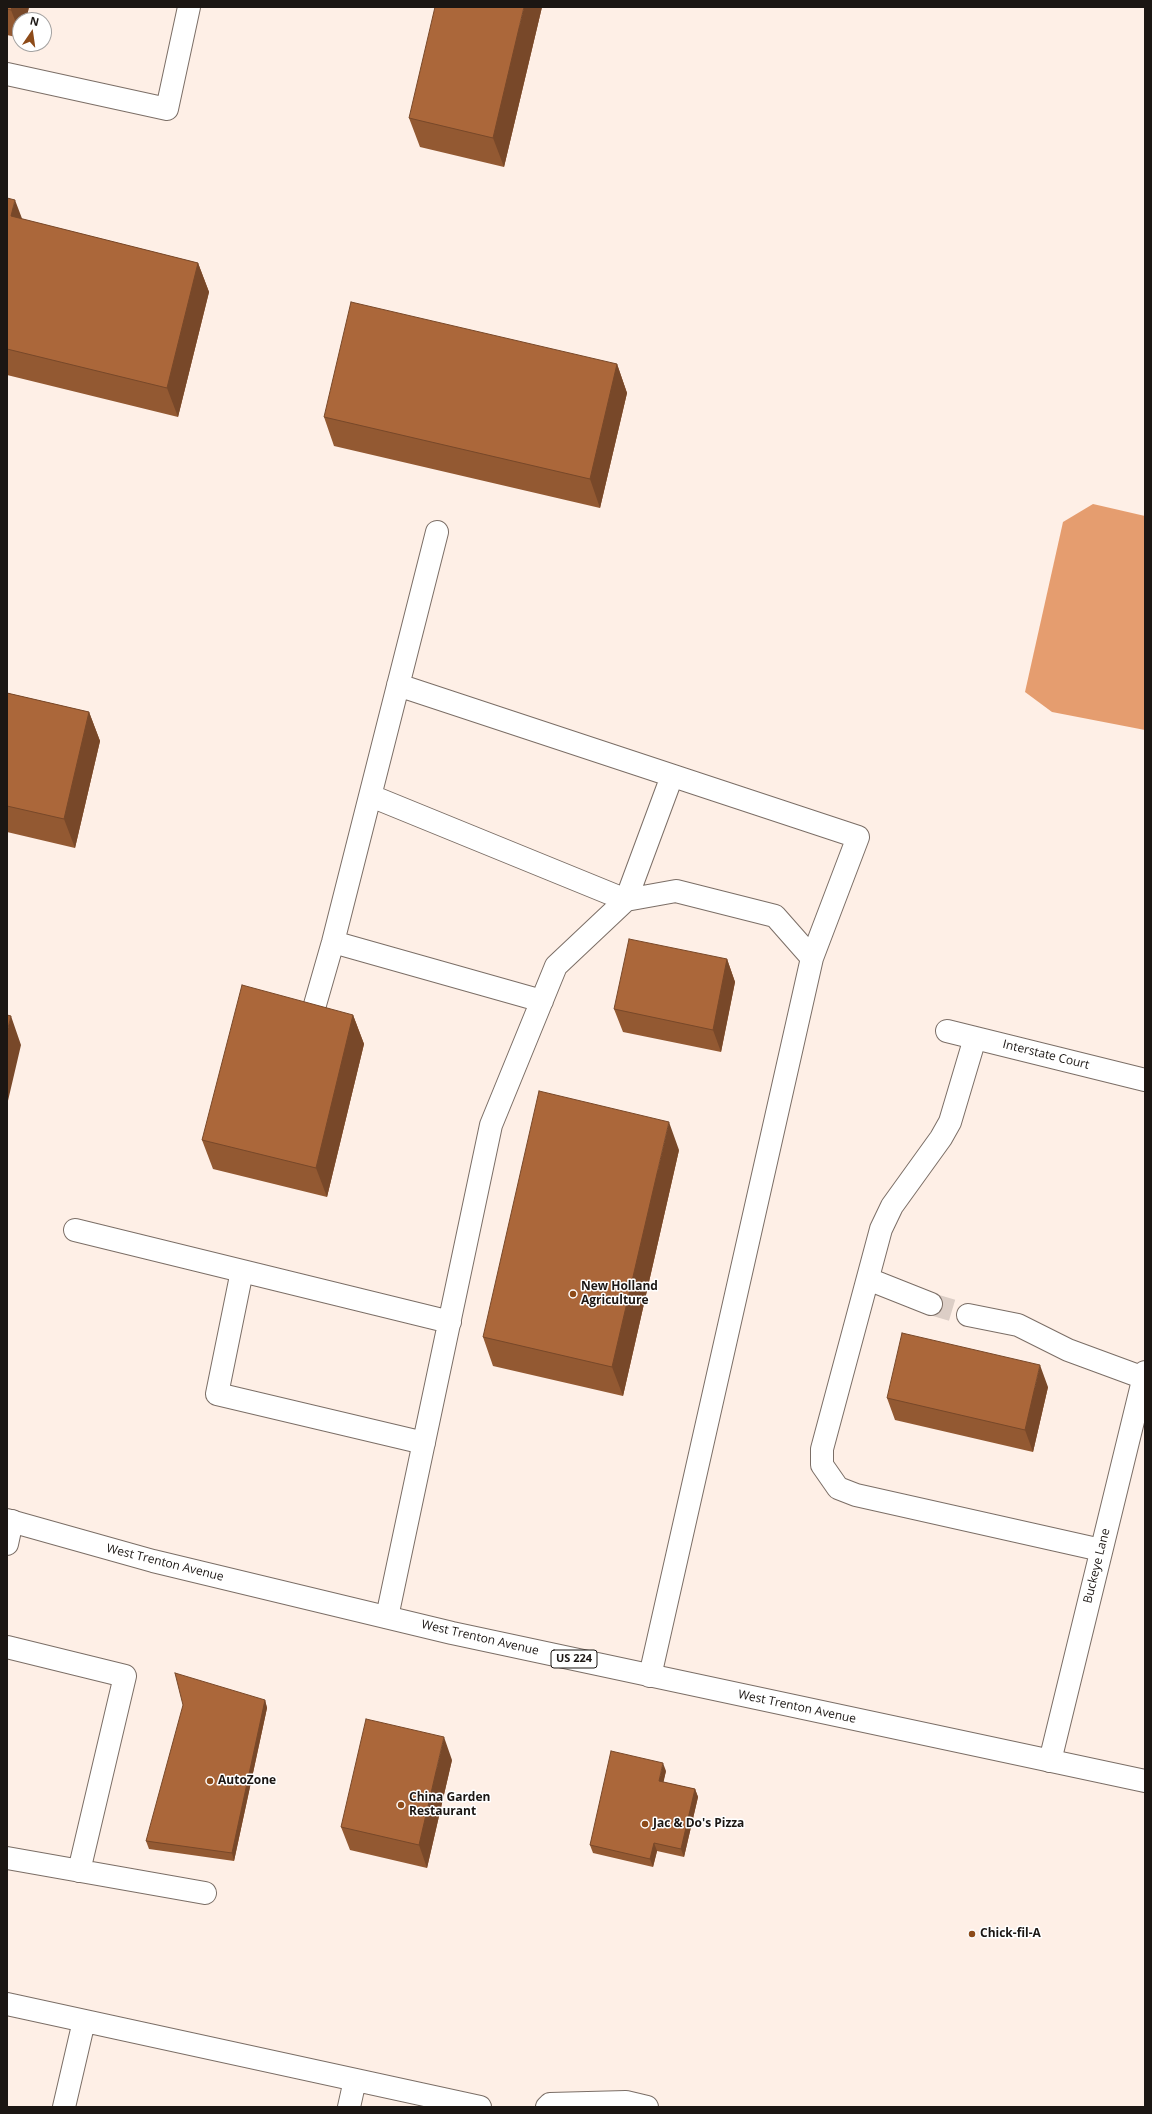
<!DOCTYPE html>
<style>
body{margin:0}
#map{position:relative;width:1152px;height:2114px;overflow:hidden;background:#feefe6;font-family:"Open Sans",sans-serif}
canvas{display:block}
.frame{position:absolute;inset:0;border:8px solid #1b1613;pointer-events:none}
.north{position:absolute;left:12px;top:12px;width:40px;height:40px;box-sizing:border-box;background:#fff;border:1px solid #a4a2a1;border-radius:50%;rotate:13deg;font-size:11px;font-weight:700;line-height:16px;text-align:center;color:#1b1613}
.north::after{content:'';display:block;margin:auto;width:14px;height:18px;background:#8d4b19;clip-path:polygon(50% 0,100% 100%,50% 72%,0 100%)}
</style>
<div id="map">
<canvas width="1152" height="2114"></canvas>
<div class="frame"></div>
<div class="north">N</div>
</div>
<script>
const context = document.querySelector('canvas').getContext('2d');
context.lineJoin = 'round';
function fill(path, color) { context.fillStyle = color; context.fill(path, 'evenodd'); }
const toPath = rows => new Path2D(rows.map(r => 'M' + r).join(''));
function stroke(path, color, width, dash) { context.strokeStyle = color; context.lineWidth = width; context.lineCap = dash ? 'butt' : 'round'; context.setLineDash(dash || []); context.stroke(path); }
function write(font, color, halo, rows, align = 'center') {
  context.font = font + ' "Open Sans",sans-serif'; context.lineWidth = 3; context.setLineDash([]); context.textBaseline = 'middle'; context.strokeStyle = halo; context.fillStyle = color; for (const [text, x, y, turn = 0] of rows) {
    context.save(); context.translate(x, y); context.rotate((+turn || 0) * Math.PI / 180); context.textAlign = isNaN(turn) ? turn : align; if (halo) context.strokeText(text, 0, 0); context.fillText(text, 0, 0); context.restore();
  }
}
const water = toPath([
 [1093,504,1145,516,1145,730,1052,712,1025,692,1063,522]
]);
const minorTunnel = toPath([
 [931,1304,968,1315]
]);
const minor = toPath([
 [7,74,167,109,189,7],
 [398,685,858,837,812,958],
 [371,796,626,900,672,776],
 [333,942,542,1001],
 [308,1029,333,942,437,532],
 [947,1031,1145,1080],
 [975,1038,950,1122,941,1138,892,1206,881,1229,822,1449,822,1465,838,1488,856,1495,1101,1550],
 [75,1230,450,1322],
 [242,1271,217,1394,424,1443],
 [868,1279,931,1304],
 [968,1315,1018,1325,1068,1350,1144,1378],
 [7,1544,12,1521],
 [387,1617,491,1125,556,966,626,900,676,891,775,916,812,958,650,1676],
 [7,1647,125,1676,79,1871],
 [1050,1761,1145,1372],
 [7,1858,205,1893],
 [7,2004,480,2107],
 [64,2107,84,2021],
 [349,2107,355,2080],
 [547,2107,550,2104,626,2102,647,2107]
]);
const major = toPath([
 [7,1520,153,1561,452,1633,1145,1781]
]);
const wall = toPath([
 [7,7,29,7,26,20,20,20,20,38,7,35],
 [542,7,504,167,420,147,409,118],
 [7,198,22,219,198,263,209,292,178,417,7,375],
 [617,364,627,393,600,508,334,446,324,417],
 [7,693,89,712,100,741,75,848,7,832],
 [727,959,735,982,721,1052,623,1032,614,1009],
 [353,1015,364,1044,327,1197,213,1169,202,1140],
 [679,1150,623,1396,493,1366,483,1337],
 [1048,1387,1033,1452,895,1420,887,1398],
 [265,1700,267,1708,234,1861,149,1849,146,1841],
 [452,1760,427,1868,350,1850,341,1827],
 [666,1771,663,1782,695,1789,698,1797,684,1857,657,1851,653,1867,593,1853,590,1845]
]);
const shadedWall = toPath([
 [12,7,29,7,26,20,20,20,20,33,11,10],
 [524,7,542,7,504,167,493,138],
 [15,200,26,229,11,216],
 [198,263,209,292,178,417,167,388],
 [617,364,627,393,600,508,590,479],
 [89,712,100,741,75,848,64,819],
 [727,959,735,982,721,1052,713,1030],
 [353,1015,364,1044,327,1197,316,1168],
 [11,1016,21,1045,7,1105,7,1032],
 [669,1122,679,1150,623,1396,612,1367],
 [1040,1365,1048,1387,1033,1452,1025,1430],
 [265,1700,267,1708,234,1861,232,1853],
 [444,1737,452,1760,427,1868,419,1845],
 [663,1763,666,1771,662,1789,659,1781],
 [695,1789,698,1797,684,1857,681,1849],
 [654,1843,657,1851,653,1867,650,1859]
]);
const building = toPath([
 [7,7,12,7,11,10,7,9,7,7],
 [435,7,524,7,493,138,409,118,435,7],
 [7,198,15,200,11,216,198,263,167,388,7,349,7,198],
 [351,302,617,364,590,479,324,417,351,302],
 [7,693,89,712,64,819,7,806,7,693],
 [629,939,727,959,713,1030,614,1009,629,939],
 [242,985,353,1015,316,1168,202,1140,242,985],
 [7,1015,11,1016,7,1032,7,1015],
 [539,1091,669,1122,612,1367,483,1337,539,1091],
 [902,1333,1040,1365,1025,1430,887,1398,902,1333],
 [175,1673,265,1700,232,1853,146,1841,183,1705,175,1673],
 [366,1719,444,1737,419,1845,341,1827,366,1719],
 [611,1751,663,1763,659,1781,695,1789,681,1849,654,1843,650,1859,590,1845,611,1751]
]);
const markers = [
 [573,1294,4,"#8d4b19"],
 [210,1781,4,"#8d4b19"],
 [401,1805,4,"#8d4b19"],
 [645,1824,4,"#8d4b19"],
 [972,1934,4,"#8d4b19"]
];
const shields = [
 [574,1659,46]
];
const shieldNames = [
 ["US 224",574,1659]
];
const streetNames = [
 ["Interstate Court",1046,1055,14],
 ["West Trenton Avenue",165,1563,14],
 ["Buckeye Lane",1097,1566,-76],
 ["West Trenton Avenue",480,1638,13],
 ["West Trenton Avenue",797,1707,12]
];
const poiNames = [
 ["New Holland",581,1287],
 ["Agriculture",581,1301],
 ["AutoZone",218,1781],
 ["China Garden",409,1798],
 ["Restaurant",409,1812],
 ["Jac & Do's Pizza",653,1824],
 ["Chick-fil-A",980,1934]
];
fill(water, '#e59d6f');
stroke(minorTunnel, '#dccec6', 22, [22, 11]);
stroke(minor, '#7b6e66', 24);
stroke(major, '#7b6e66', 24);
stroke(minor, '#fff', 22);
stroke(major, '#fff', 22);
fill(wall, '#935932');
fill(shadedWall, '#784829');
fill(building, '#ab673a');
stroke(building, '#784829', 1);
for (const [x, y, r, color] of markers) { const dot = new Path2D(); dot.arc(x, y, r, 0, 2 * Math.PI); context.fillStyle = color; context.fill(dot); stroke(dot, '#fff', 1.5); }
for (const [x, y, w] of shields) { const box = new Path2D(); box.roundRect(x - w / 2, y - 9, w, 18, 3); context.fillStyle = '#fff'; context.fill(box); stroke(box, '#1b1613', 1); }
write('bold 11px', '#1b1613', null, shieldNames);
write('12px', '#1b1613', '#fff', streetNames);
write('bold 12px', '#1b1613', '#fff', poiNames, 'left');
</script>
